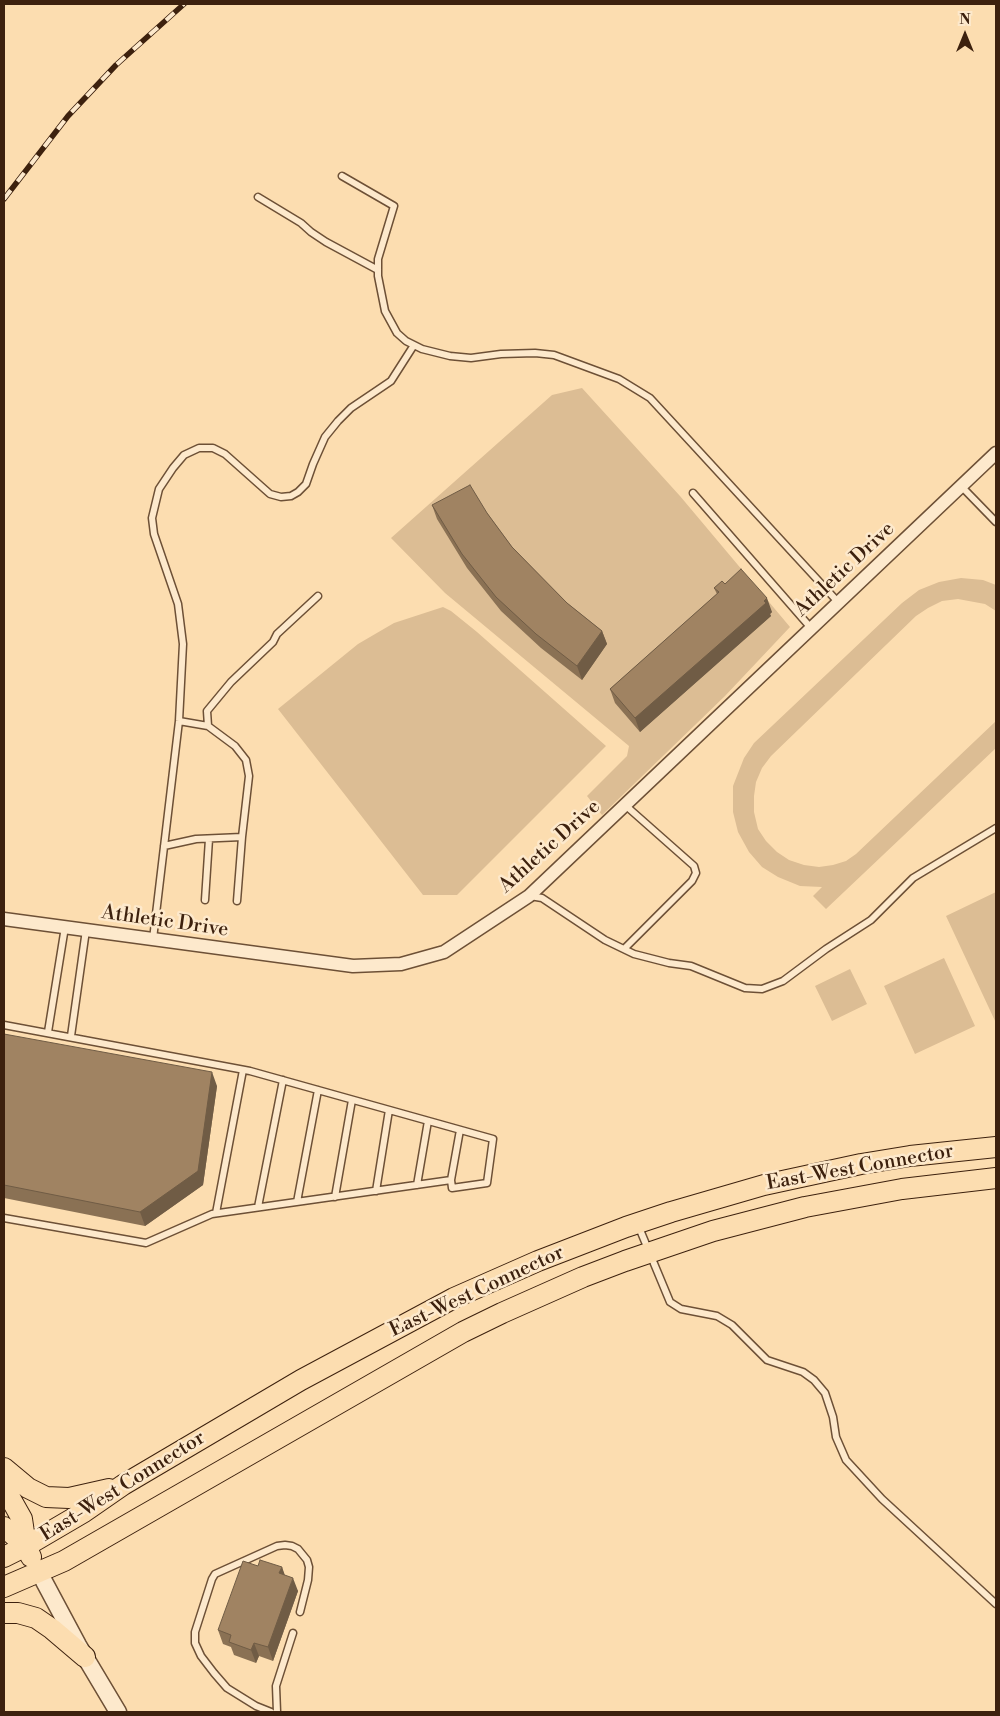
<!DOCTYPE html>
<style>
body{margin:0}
#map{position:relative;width:1000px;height:1716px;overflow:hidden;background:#fcddb0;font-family:"Libre Bodoni",serif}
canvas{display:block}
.frame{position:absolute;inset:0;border:5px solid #3d210e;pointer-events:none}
.north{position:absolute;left:940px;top:10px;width:50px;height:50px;-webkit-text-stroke:4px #fde9cc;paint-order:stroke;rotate:0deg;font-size:14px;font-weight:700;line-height:20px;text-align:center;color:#3d210e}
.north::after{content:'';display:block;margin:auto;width:18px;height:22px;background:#3d210e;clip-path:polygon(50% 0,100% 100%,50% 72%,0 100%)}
</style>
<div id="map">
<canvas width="1000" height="1716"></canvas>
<div class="frame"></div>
<div class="north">N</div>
</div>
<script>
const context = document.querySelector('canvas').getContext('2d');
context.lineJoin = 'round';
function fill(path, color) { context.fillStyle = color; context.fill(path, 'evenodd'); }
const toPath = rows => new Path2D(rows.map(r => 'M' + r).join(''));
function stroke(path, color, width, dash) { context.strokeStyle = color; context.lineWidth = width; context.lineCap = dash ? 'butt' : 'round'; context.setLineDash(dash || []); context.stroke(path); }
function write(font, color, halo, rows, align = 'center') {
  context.font = font + ' "Libre Bodoni",serif'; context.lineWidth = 5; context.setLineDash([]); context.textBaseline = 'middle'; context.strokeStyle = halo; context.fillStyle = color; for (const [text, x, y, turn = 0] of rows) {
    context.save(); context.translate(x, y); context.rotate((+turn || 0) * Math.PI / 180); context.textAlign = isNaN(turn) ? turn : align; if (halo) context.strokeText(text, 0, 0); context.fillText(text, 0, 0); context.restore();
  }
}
const green = toPath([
 [582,388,680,496,790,627,725,696,602,815,587,796,627,756,629,746,445,593,391,538,552,395],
 [961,578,983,580,996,585,996,611,985,604,958,599,942,601,928,608,916,616,771,756,762,768,756,782,754,796,754,812,758,829,766,841,777,852,789,860,804,865,819,867,833,865,846,861,856,854,996,721,996,748,826,909,813,896,822,887,800,886,778,877,762,867,749,852,738,832,733,812,733,786,744,758,754,743,902,603,919,590,939,582],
 [443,607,451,611,477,632,606,746,457,895,423,895,278,709,358,644,394,623],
 [996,892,996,1023,946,916],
 [944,958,975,1026,915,1054,884,986],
 [850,969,867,1004,832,1021,815,986]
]);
const service = toPath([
 [342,176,394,206,378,259,378,276,385,311,397,333,406,341,422,349,450,356,471,358,501,354,535,353,554,355,619,379,650,398,838,602],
 [258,197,301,223,311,232,326,242,378,270],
 [961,486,996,522],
 [693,493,811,628],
 [208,726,207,711,231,682,273,642,277,634,318,596],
 [164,846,196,839,242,837,249,776,246,760,235,746,208,726,179,721],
 [530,896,542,898,605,940,634,954,669,963,691,966,745,988,762,989,783,981,826,949,871,920,913,878,996,828],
 [205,900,209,839],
 [237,901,242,837],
 [153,939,179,721,183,644,178,604,154,534,152,518,159,489,173,468,184,455,199,448,213,448,225,454,270,494,281,497,291,496,298,492,306,484,313,464,325,437,338,421,351,408,391,381,414,345],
 [624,949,692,881,696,873,694,866,625,805],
 [4,1025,250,1071,493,1139,487,1183,452,1188,451,1180,212,1214,146,1243,4,1218],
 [48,1032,65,927],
 [71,1036,86,930],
 [451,1180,460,1130],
 [417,1185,428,1121],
 [376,1191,389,1110],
 [335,1197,352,1100],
 [297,1202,318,1090],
 [258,1207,283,1080],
 [216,1213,243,1070],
 [638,1225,670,1302,681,1309,717,1316,732,1325,767,1360,803,1372,814,1380,825,1393,833,1417,836,1437,846,1460,882,1499,996,1604],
 [271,1712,256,1706,227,1688,214,1673,201,1656,195,1643,195,1632,212,1579,215,1574,277,1546,285,1545,292,1546,298,1549,307,1560,309,1567,308,1580,300,1612],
 [277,1712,276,1686,293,1633]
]);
const minor = toPath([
 [4,919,353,966,401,964,444,952,529,896,996,453]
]);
const tertiary = toPath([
 [39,1572,78,1645,118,1712]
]);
const primary = toPath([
 [4,1468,28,1488,46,1497,69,1498,109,1489],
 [4,1487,22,1519,26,1546,31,1557],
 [4,1527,26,1546],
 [4,1557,26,1546,84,1512,123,1485,301,1380,454,1298,538,1261,626,1227,671,1212,764,1185,861,1164,910,1156,996,1147],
 [4,1587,64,1561,463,1332,502,1313,583,1277,625,1261,713,1231,805,1207,902,1189,996,1178],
 [4,1613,18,1613,36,1618,52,1629,85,1657]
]);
const rail = toPath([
 [4,199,68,116,116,65,184,4]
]);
const wall = toPath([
 [432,505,487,513,512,547,544,580,567,603,602,631,607,644,582,680,541,648,501,611,467,568,437,519],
 [725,584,772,612,770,614,771,616,640,732,615,703,610,689,717,594,714,588],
 [4,1034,217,1086,203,1185,145,1226,4,1198],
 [282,1567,284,1575,298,1591,273,1661,259,1656,256,1663,234,1655,231,1647,223,1644,218,1630]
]);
const shadedWall = toPath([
 [767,598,772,612,770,614,771,616,640,732,635,718],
 [602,631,607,644,582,680,577,666],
 [212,1072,217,1086,203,1185,145,1226,140,1212],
 [282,1567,287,1581,279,1573],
 [293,1578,298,1591,273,1661,268,1647],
 [254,1643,259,1656,256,1663,251,1650]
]);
const building = toPath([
 [470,485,487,513,512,547,567,603,602,631,577,666,536,634,496,597,462,554,432,505,470,485],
 [741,569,767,598,764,601,766,603,635,718,610,689,719,592,714,588,722,581,725,584,741,569],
 [4,1034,212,1072,198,1171,140,1212,4,1185,4,1034],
 [260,1560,282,1567,279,1573,293,1578,268,1647,254,1643,251,1650,229,1642,231,1635,218,1630,243,1561,258,1566,260,1560]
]);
const streetNames = [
 ["Athletic Drive",845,570,-43],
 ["Athletic Drive",550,847,-42],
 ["Athletic Drive",165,922,8],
 ["East-West Connector",860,1168,-10],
 ["East-West Connector",477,1292,-25],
 ["East-West Connector",123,1487,-32]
];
fill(green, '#dcbd94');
stroke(service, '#6d5036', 9);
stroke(minor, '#6d5036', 15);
stroke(tertiary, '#6d5036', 19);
stroke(primary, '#3d210e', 22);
stroke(service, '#fde9cc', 6);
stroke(minor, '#fde9cc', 12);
stroke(tertiary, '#fde9cc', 16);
stroke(primary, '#fcddb0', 20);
stroke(rail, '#3d210e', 5.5);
stroke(rail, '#fde9cc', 4, [11]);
fill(wall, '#8a7154');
fill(shadedWall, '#705c45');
fill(building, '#a08362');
stroke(building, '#705c45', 1);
write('20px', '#3d210e', '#fde9cc', streetNames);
</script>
